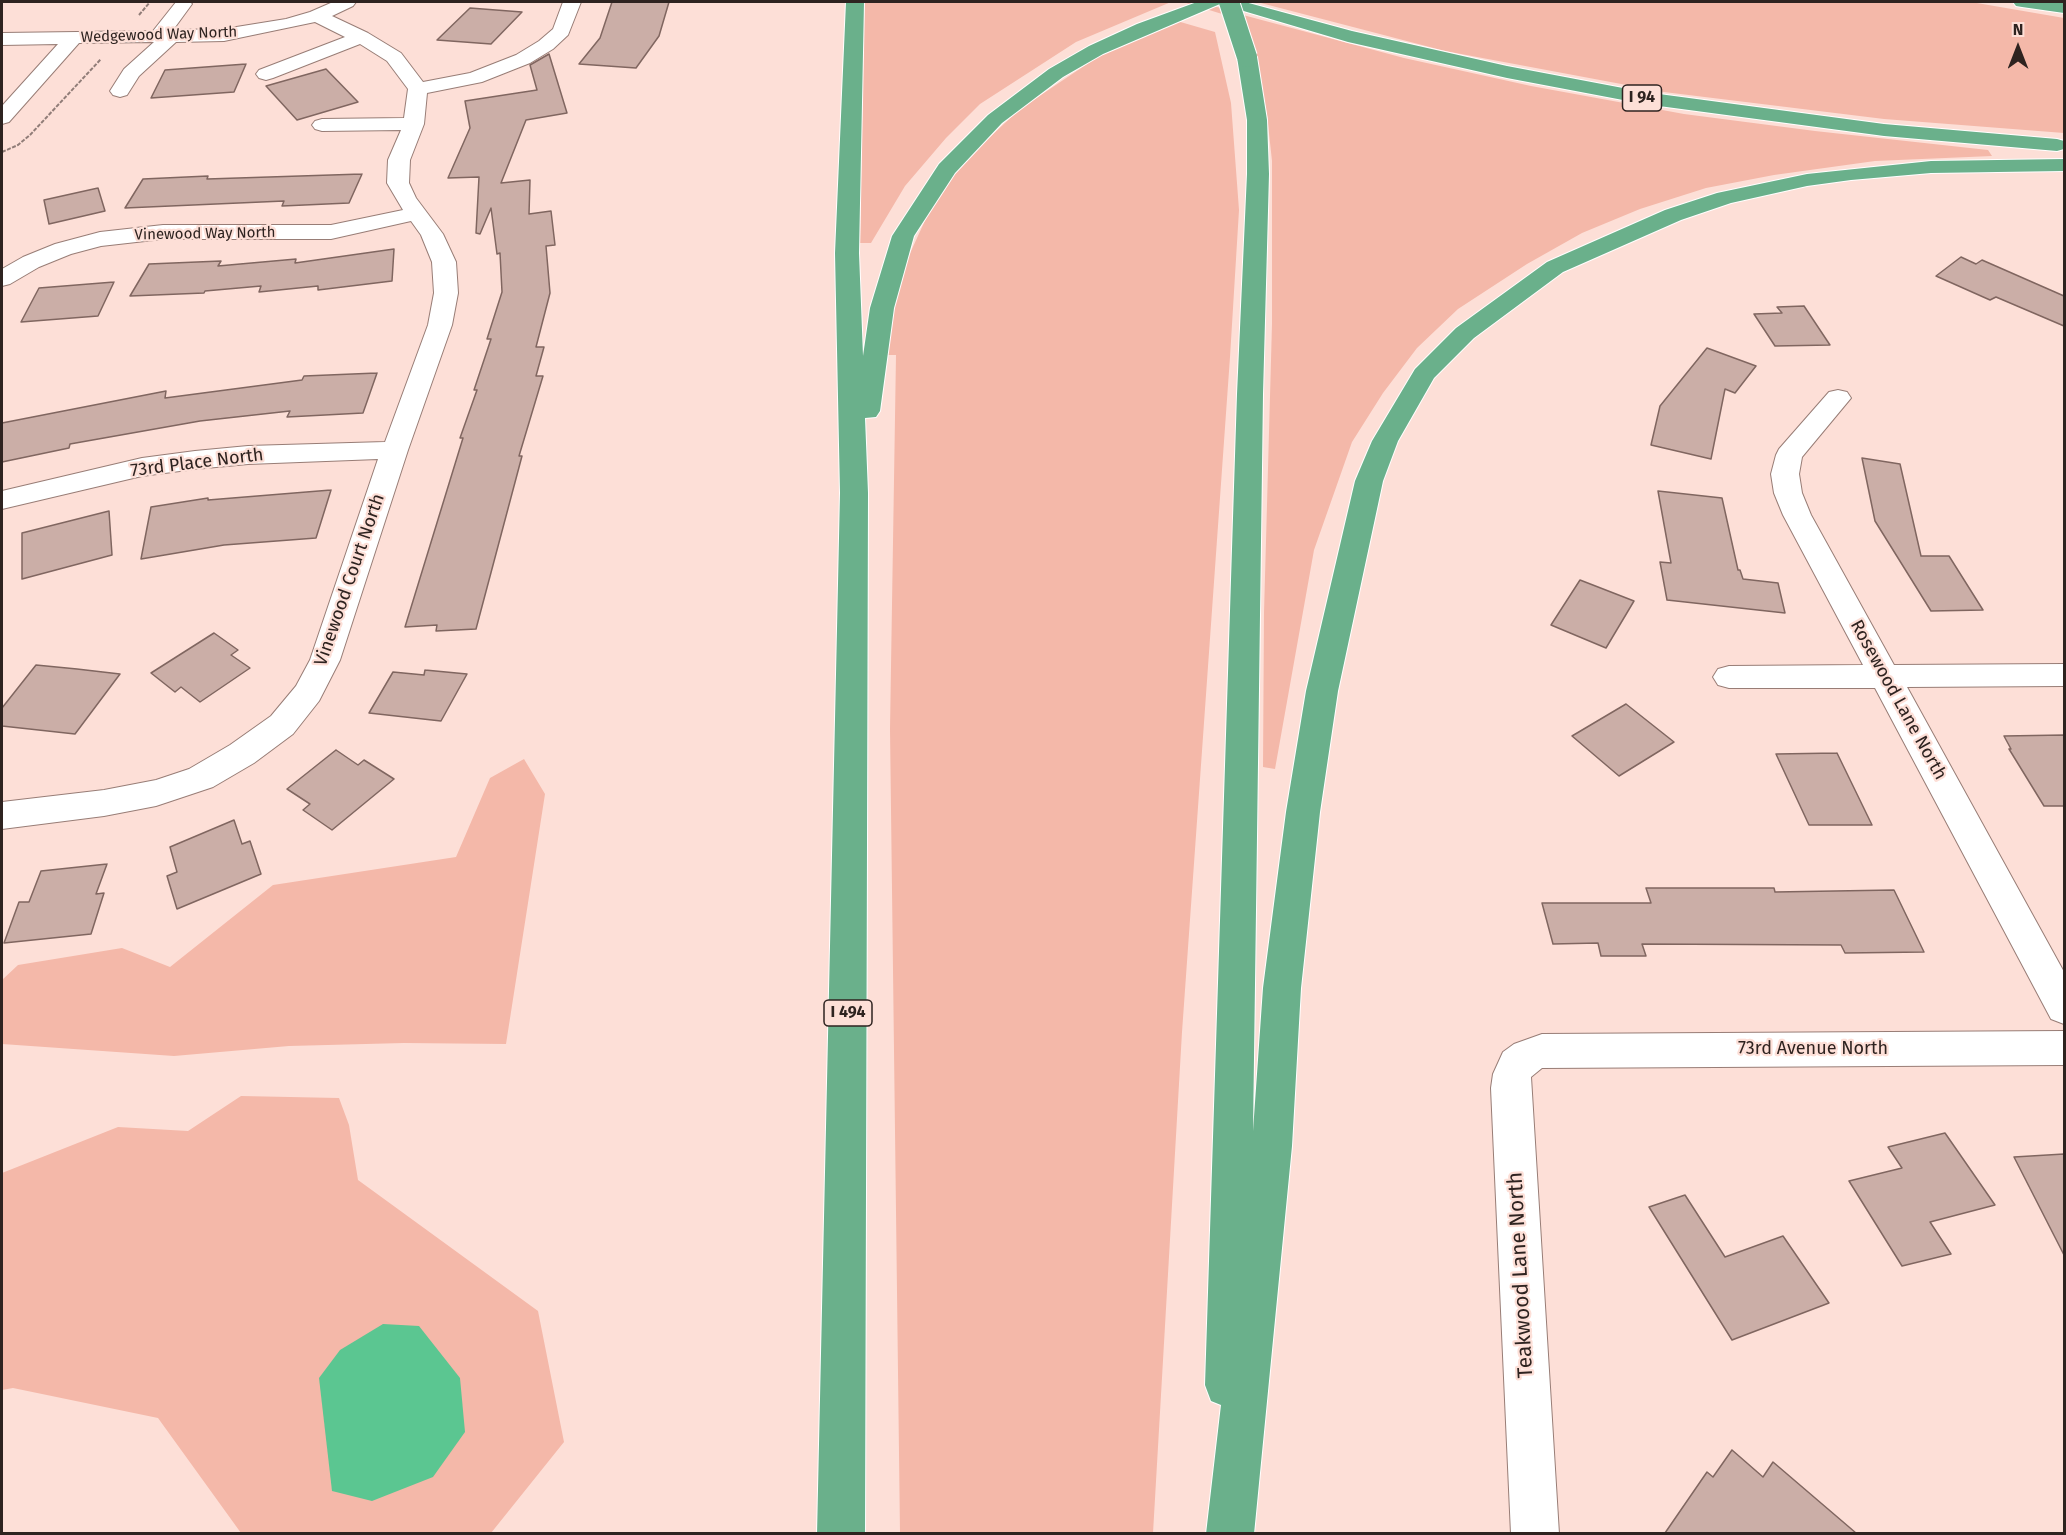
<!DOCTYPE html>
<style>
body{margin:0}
#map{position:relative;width:2066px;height:1535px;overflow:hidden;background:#fddfd7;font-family:"Fira Sans",sans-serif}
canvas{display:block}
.frame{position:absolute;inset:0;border:3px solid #2e2320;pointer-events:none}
.north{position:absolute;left:1988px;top:18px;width:60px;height:60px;-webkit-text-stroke:4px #fddfd7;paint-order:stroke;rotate:0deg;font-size:16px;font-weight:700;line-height:24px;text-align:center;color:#2e2320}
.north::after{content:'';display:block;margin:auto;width:21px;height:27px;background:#2e2320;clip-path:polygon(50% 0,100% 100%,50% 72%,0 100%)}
</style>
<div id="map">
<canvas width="2066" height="1535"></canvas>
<div class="frame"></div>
<div class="north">N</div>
</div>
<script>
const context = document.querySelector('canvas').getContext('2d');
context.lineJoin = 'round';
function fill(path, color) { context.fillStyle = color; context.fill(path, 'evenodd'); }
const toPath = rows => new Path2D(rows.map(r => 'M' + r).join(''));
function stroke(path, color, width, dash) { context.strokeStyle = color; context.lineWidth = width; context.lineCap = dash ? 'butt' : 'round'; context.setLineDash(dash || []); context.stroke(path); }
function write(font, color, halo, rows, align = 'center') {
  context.font = font + ' "Fira Sans",sans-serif'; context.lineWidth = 4.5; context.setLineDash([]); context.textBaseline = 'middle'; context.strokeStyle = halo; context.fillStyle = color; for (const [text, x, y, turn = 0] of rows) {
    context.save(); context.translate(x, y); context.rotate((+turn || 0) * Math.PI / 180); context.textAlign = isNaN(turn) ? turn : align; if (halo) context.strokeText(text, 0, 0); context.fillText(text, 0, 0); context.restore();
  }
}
const green = toPath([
 [864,2,1171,2,1076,42,980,104,946,138,905,186,871,243,860,243],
 [1183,2,1201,2,1243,15,1404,58,1531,86,1684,114,1815,131,1988,150,1992,156,1875,161,1774,175,1706,188,1640,209,1582,233,1527,264,1458,309,1417,348,1383,393,1352,442,1314,550,1275,769,1263,767,1264,613,1272,324,1272,161,1267,115,1254,48,1245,21],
 [1257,2,1971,2,2064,18,2064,133,1884,119,1664,92,1445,51],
 [1177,21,1215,32,1231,103,1239,210,1230,357,1182,1032,1153,1533,900,1533,890,729,896,355,888,355,891,317,901,273,928,214,962,163,1020,109,1102,54],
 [524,759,545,794,506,1044,404,1043,289,1046,174,1056,2,1044,2,980,18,965,122,948,170,967,273,885,456,857,490,778],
 [241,1096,339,1098,349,1125,358,1180,538,1311,564,1442,491,1533,241,1533,158,1418,13,1388,2,1390,2,1173,118,1127,188,1131]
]);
const water = toPath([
 [383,1324,419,1326,460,1378,465,1432,433,1477,372,1501,332,1491,319,1378,340,1350]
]);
const building = toPath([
 [612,2,669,2,659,36,636,68,579,64,600,38,612,2],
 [470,8,522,12,491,44,437,40,470,8],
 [549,54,567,113,526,120,501,183,530,180,529,214,551,211,555,245,546,246,550,293,536,347,544,347,536,376,543,376,519,456,522,456,476,629,436,631,437,625,405,627,463,438,460,438,477,390,474,390,491,339,487,339,502,292,500,253,497,254,491,208,480,234,476,233,479,177,448,178,470,128,465,101,537,90,530,65,549,54],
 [246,64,234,92,151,98,165,70,246,64],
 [326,69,358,102,297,120,266,86,326,69],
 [362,174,349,203,282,206,284,201,125,208,143,179,208,176,207,179,362,174],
 [98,188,105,211,49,224,44,200,98,188],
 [394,249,392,281,318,290,318,286,259,292,261,286,205,291,204,293,130,296,149,264,221,261,218,266,296,259,295,263,394,249],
 [1961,257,1976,264,1982,260,2064,296,2064,326,1996,297,1990,300,1936,276,1961,257],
 [114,282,98,316,21,322,39,288,114,282],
 [1804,306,1830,345,1775,346,1754,314,1782,313,1777,307,1804,306],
 [1707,348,1756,366,1735,393,1725,389,1711,459,1651,445,1660,406,1707,348],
 [377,373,363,413,287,417,290,411,200,421,70,444,69,448,2,462,2,423,166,391,165,398,302,380,304,376,377,373],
 [1862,458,1900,464,1921,556,1949,556,1983,610,1931,611,1875,521,1862,458],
 [331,490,316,538,224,545,141,559,151,507,208,498,208,500,331,490],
 [1658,491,1722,498,1738,570,1740,570,1743,579,1778,583,1785,613,1667,600,1660,562,1671,563,1658,491],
 [109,511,112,555,22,579,22,533,109,511],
 [1580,580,1634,601,1606,648,1551,625,1580,580],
 [214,633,238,650,231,655,250,668,200,702,181,687,175,692,151,673,214,633],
 [36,665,77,669,120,674,75,734,2,726,2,708,36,665],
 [425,670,467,674,441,721,369,713,393,672,424,675,425,670],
 [1626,704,1674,742,1619,776,1572,736,1626,704],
 [2064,735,2064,806,2044,806,2009,749,2011,749,2004,736,2064,735],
 [336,750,358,765,364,760,394,779,332,830,303,810,310,804,287,789,336,750],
 [1837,753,1872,825,1809,825,1776,754,1837,753],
 [234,820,242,844,250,841,261,874,177,909,167,876,177,872,170,847,234,820],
 [107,864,96,894,104,893,91,934,4,943,19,902,29,902,41,871,107,864],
 [1646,888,1774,888,1775,892,1894,890,1924,952,1845,953,1841,945,1642,944,1646,956,1601,956,1598,943,1553,944,1542,903,1651,903,1646,888],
 [1945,1133,1995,1205,1930,1222,1951,1254,1902,1266,1849,1181,1902,1168,1888,1147,1945,1133],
 [2064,1154,2064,1255,2014,1157,2064,1154],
 [1685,1195,1725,1257,1783,1236,1829,1303,1732,1340,1649,1207,1685,1195],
 [1732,1450,1763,1477,1773,1462,1856,1533,1665,1533,1707,1472,1713,1477,1732,1450]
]);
const path = toPath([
 [139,15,150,2],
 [2,152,18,145,30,135,101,59]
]);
const minor = toPath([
 [176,2,190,2,192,4,173,30,224,29,286,19,310,12,333,2,356,2,353,6,332,16,368,33,401,53,423,82,470,73,516,55,539,41,553,29,563,2,581,2,568,35,553,49,530,63,482,82,427,93,424,124,410,160,409,183,416,198,443,234,456,262,458,293,452,325,408,450,340,660,319,701,293,734,254,763,213,787,156,806,104,816,2,829,2,802,104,790,156,780,189,769,230,745,271,716,296,686,310,660,378,459,248,464,195,469,142,476,2,509,2,491,142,458,195,451,248,446,385,442,428,325,434,293,432,262,421,235,411,221,331,239,163,239,101,246,71,254,39,267,10,284,2,286,2,269,23,257,55,244,100,232,163,225,331,225,403,210,387,183,388,160,401,130,322,131,315,129,312,125,315,121,322,119,404,118,408,89,387,61,360,44,273,78,266,80,259,78,256,74,259,70,345,37,315,22,224,41,176,42,139,76,127,95,120,97,113,95,110,91,124,69,154,42,79,43,9,122,2,124,2,106,58,44,2,45,2,33,153,31,176,2],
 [1838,390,1847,392,1851,398,1802,457,1799,474,1802,493,1811,515,1894,665,2064,664,2064,686,1907,687,2064,972,2064,1024,2051,1019,1875,688,1729,688,1718,685,1713,677,1718,669,1729,666,1863,665,1783,515,1774,493,1771,474,1776,455,1779,449,1829,392,1838,390],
 [2064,1031,2064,1065,1542,1068,1531,1077,1559,1534,1511,1534,1491,1088,1493,1074,1503,1052,1514,1044,1542,1034,2064,1031]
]);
const highway = toPath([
 [846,2,864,2,859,253,863,356,870,308,892,236,939,164,988,115,1049,69,1089,46,1137,24,1197,2,1245,2,1352,31,1507,66,1644,92,1884,124,2057,139,2064,141,2064,149,2057,151,1884,136,1644,104,1507,78,1348,42,1220,4,1103,54,1063,77,1002,123,955,173,914,236,894,308,880,411,876,417,865,418,868,493,865,1534,817,1534,840,493,835,253,846,2],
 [2013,2,2064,3,2064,13,2022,7,2016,6,2013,2],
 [1247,51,1254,53,1257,57,1267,120,1269,174,1263,394,1253,1131,1263,988,1286,812,1306,691,1355,481,1372,441,1415,369,1456,328,1547,262,1665,210,1717,193,1807,174,1931,161,2064,159,2064,171,1931,173,1851,180,1807,186,1731,203,1681,220,1563,272,1474,338,1434,378,1398,441,1383,481,1338,691,1320,812,1301,988,1292,1146,1254,1534,1206,1534,1221,1405,1211,1401,1205,1385,1237,394,1247,174,1247,120,1237,57,1240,53,1247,51]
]);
const highwayBridge = toPath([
 [1229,2,1247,57]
]);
const farStreetnames = [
 ["Wedgewood Way North",159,35,-2],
 ["Vinewood Way North",205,234,-1]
];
const shields = [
 [1642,98,39],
 [848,1013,48]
];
const shieldNames = [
 ["I 94",1642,98],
 ["I 494",848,1013]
];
const streetNames = [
 ["73rd Place North",197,463,-7],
 ["Vinewood Court North",350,580,-71],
 ["Rosewood Lane North",1898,700,61],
 ["73rd Avenue North",1813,1049]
];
const nearStreetnames = [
 ["Teakwood Lane North",1521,1275,-93]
];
fill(green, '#f4b8a9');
fill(water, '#5bc691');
fill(building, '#cbaea7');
stroke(building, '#806660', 1.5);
stroke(minor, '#987d76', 2);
stroke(highway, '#fff', 2);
stroke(path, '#917d78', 2, [4, 1.5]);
fill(minor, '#fff');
fill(highway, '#6ab08b');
stroke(highwayBridge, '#fff', 22, []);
stroke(highwayBridge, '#6ab08b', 20);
write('15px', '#2e2320', '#fddfd7', farStreetnames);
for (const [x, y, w] of shields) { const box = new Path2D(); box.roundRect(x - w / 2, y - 13, w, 26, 4.5); context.fillStyle = '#fddfd7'; context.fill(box); stroke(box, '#2e2320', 1.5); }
write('bold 16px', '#2e2320', null, shieldNames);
write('18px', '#2e2320', '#fddfd7', streetNames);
write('21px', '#2e2320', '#fddfd7', nearStreetnames);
</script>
